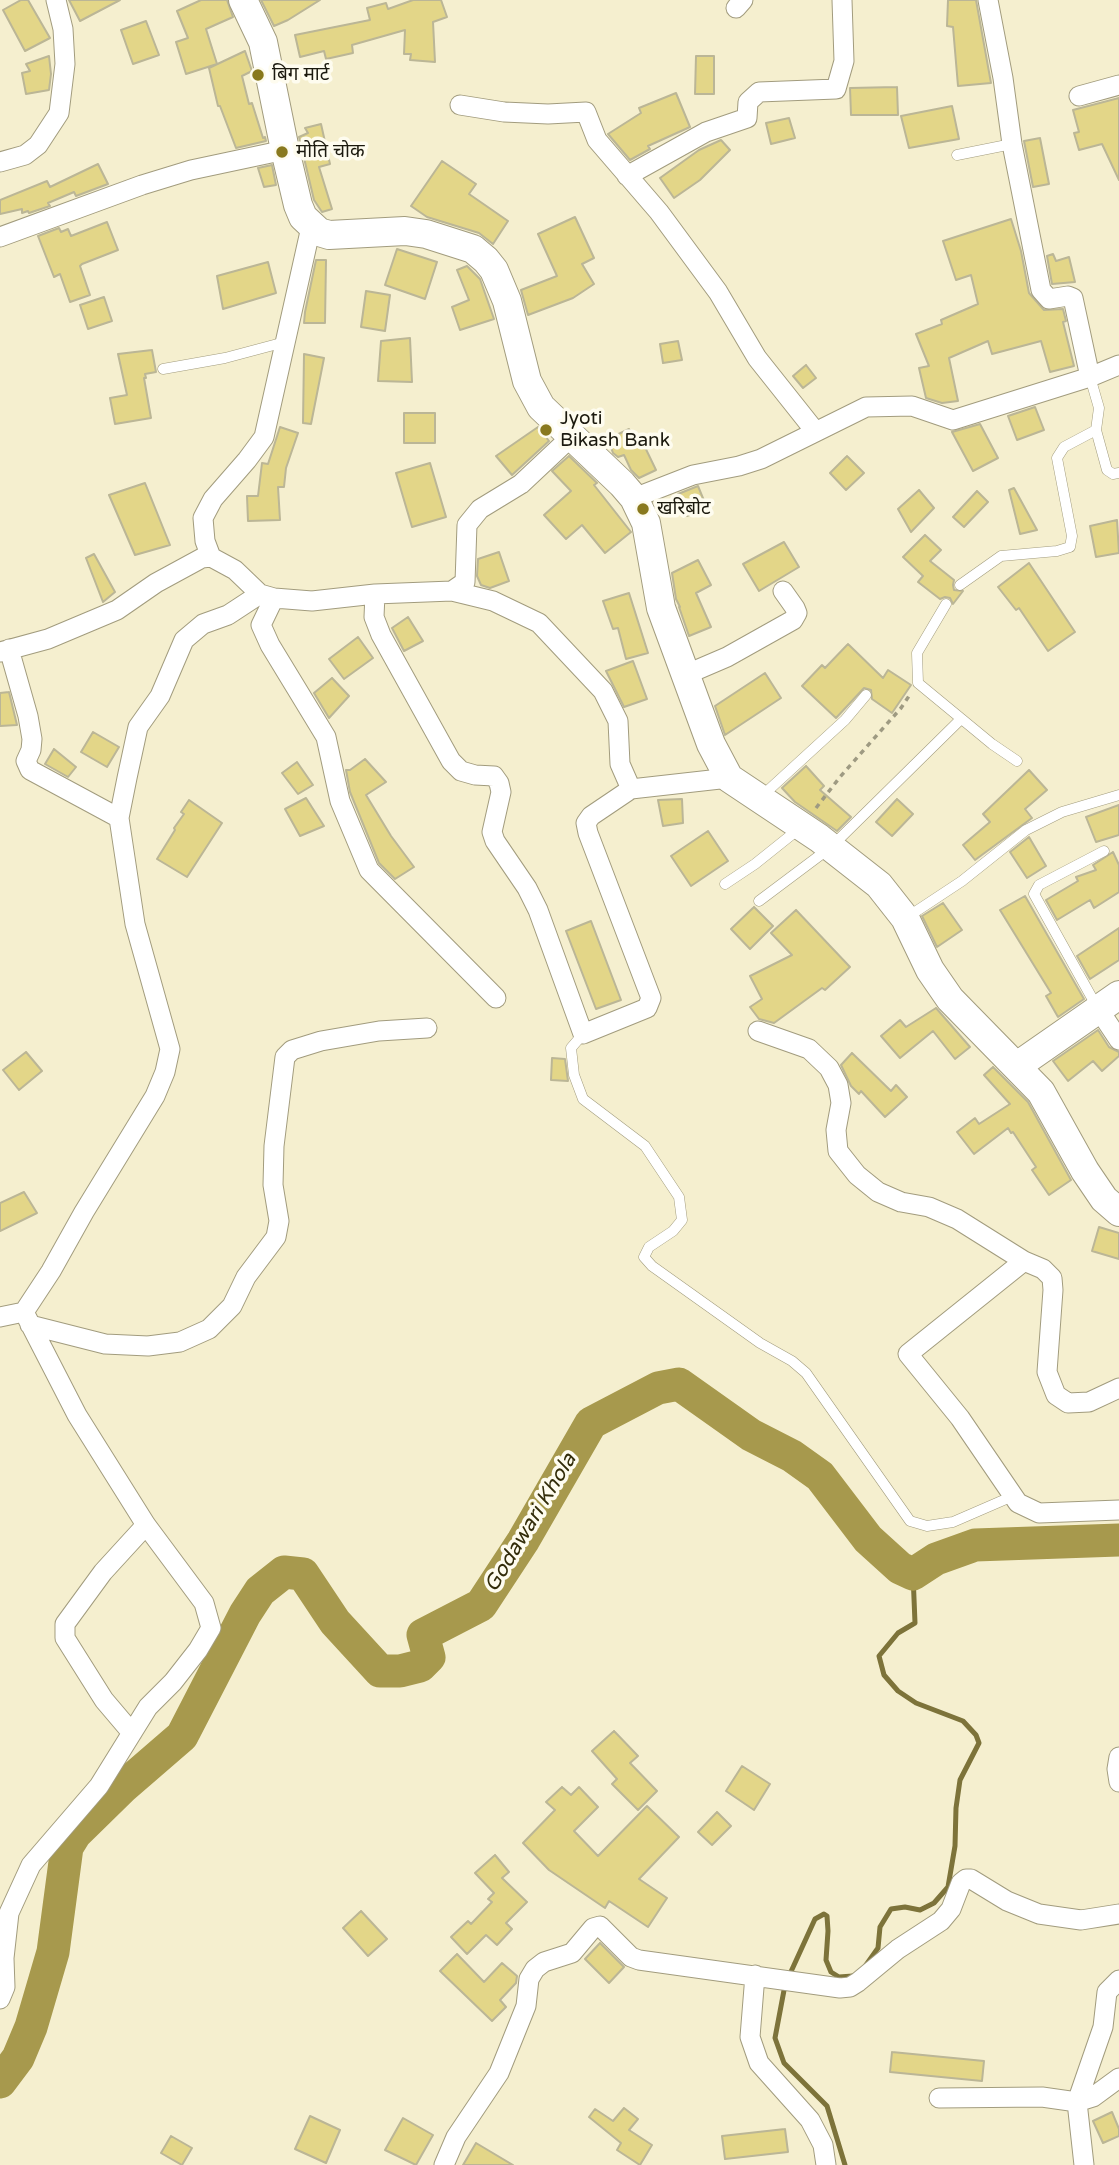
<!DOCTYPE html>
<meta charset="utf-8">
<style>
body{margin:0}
canvas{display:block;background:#f5efcf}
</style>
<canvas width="1119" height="2165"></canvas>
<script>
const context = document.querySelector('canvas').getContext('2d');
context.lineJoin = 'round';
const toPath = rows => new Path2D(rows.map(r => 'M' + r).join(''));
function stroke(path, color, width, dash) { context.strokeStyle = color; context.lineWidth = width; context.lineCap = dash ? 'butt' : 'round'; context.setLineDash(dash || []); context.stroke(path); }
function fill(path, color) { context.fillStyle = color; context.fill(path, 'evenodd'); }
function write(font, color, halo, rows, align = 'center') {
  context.font = font + ' "Varela Round","Noto Sans Devanagari",sans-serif'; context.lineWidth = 7; context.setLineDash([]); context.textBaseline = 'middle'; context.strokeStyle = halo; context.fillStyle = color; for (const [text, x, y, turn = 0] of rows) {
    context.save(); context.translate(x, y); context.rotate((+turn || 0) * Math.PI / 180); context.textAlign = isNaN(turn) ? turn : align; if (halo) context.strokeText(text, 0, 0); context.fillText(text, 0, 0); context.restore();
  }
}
const stream = toPath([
 [866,1965,878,1948,880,1927,891,1909,905,1907,920,1910,934,1903,948,1887,955,1846,956,1808,960,1780,979,1743,976,1735,963,1721,916,1703,898,1691,884,1675,879,1656,898,1633,915,1623,913,1574],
 [789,1976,815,1919,824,1914,827,1916,828,1931,826,1960,831,1972,839,1977,853,1976],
 [785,1985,775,2038,784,2063,827,2106,845,2165]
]);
const river = toPath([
 [0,2082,18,2058,31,2027,53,1952,67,1847,75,1834,123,1787,182,1736,245,1614,260,1591,284,1572,303,1574,335,1622,380,1671,400,1671,420,1666,429,1657,423,1635,481,1605,523,1541,591,1423,658,1388,679,1384,751,1435,792,1456,820,1476,868,1539,900,1568,913,1574,936,1559,975,1545,1119,1540]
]);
const building = toPath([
 [21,0,28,0,50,38,25,51,3,10,21,0],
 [69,0,120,0,80,21,69,0],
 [201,0,227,0,233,17,206,29,217,64,186,74,176,42,188,38,177,11,201,0],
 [261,0,320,0,288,20,274,26,261,0],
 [413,0,441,0,447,17,433,22,435,62,410,60,411,54,404,54,405,30,352,45,353,53,326,59,324,51,300,57,295,35,370,20,367,8,386,3,388,9,413,0],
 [948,0,976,0,991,83,958,86,953,27,947,26,948,0],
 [146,21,159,55,133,64,121,30,146,21],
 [245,51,252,71,242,76,249,104,252,103,263,138,265,137,266,141,236,148,220,106,218,106,209,68,245,51],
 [49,56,51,74,49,90,26,94,22,73,30,71,26,64,49,56],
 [696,56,714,56,714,94,695,94,696,56],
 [897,87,898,115,851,115,850,88,897,87],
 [676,93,690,127,648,146,650,149,630,160,608,134,641,113,639,108,676,93],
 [1119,98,1119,180,1102,144,1079,150,1074,133,1079,132,1073,110,1119,98],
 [952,106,959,139,909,148,901,116,952,106],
 [789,118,795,138,771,144,766,123,789,118],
 [321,124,330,164,319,167,332,209,322,212,314,200,299,137,308,133,305,128,321,124],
 [1040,138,1049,184,1033,187,1024,141,1040,138],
 [721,140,730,150,700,180,674,198,660,178,699,150,721,140],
 [442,161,476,184,469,194,508,221,493,244,479,233,427,217,411,206,442,161],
 [98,164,108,184,76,196,74,192,48,203,50,206,29,213,28,211,22,213,22,209,0,214,0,200,47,181,50,187,98,164],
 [272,165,276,185,264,187,258,168,272,165],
 [575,217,594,258,582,264,594,284,573,298,528,315,521,290,557,276,538,234,575,217],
 [1011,219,1021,251,1029,293,1044,310,1063,309,1066,321,1063,322,1074,366,1050,372,1041,341,992,354,988,341,949,358,958,401,942,403,926,398,919,368,929,366,916,334,942,324,941,320,978,304,971,275,956,280,943,241,1011,219],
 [107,222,118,250,82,264,80,266,90,295,70,302,60,274,54,277,38,236,59,228,61,232,68,229,71,236,107,222],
 [397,249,437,262,425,299,385,285,397,249],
 [1053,254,1056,261,1069,257,1075,282,1052,284,1047,256,1053,254],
 [316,260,326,260,325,323,304,323,305,312,316,260],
 [268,262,276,293,223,309,217,276,268,262],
 [467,266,480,279,494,319,460,330,452,307,469,300,457,270,467,266],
 [366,291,390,295,385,331,361,327,366,291],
 [104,297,112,321,88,329,80,305,104,297],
 [410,338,412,382,378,381,381,341,410,338],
 [678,341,682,360,663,363,660,344,678,341],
 [152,350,156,372,145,374,146,378,144,378,151,418,115,424,110,398,127,395,118,354,152,350],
 [304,354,324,358,311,424,303,423,304,354],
 [806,365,816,378,803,388,793,376,806,365],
 [1035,407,1044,430,1017,440,1008,416,1035,407],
 [404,413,435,413,435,443,404,443,404,413],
 [980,424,998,458,973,471,952,432,980,424],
 [280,427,298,433,286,468,284,487,278,487,280,520,248,521,247,496,258,496,262,463,268,464,280,427],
 [538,427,549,441,512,475,496,456,538,427],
 [629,429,636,444,642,441,656,470,639,478,631,470,624,455,618,457,613,453,608,439,629,429],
 [569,456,597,483,594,485,631,532,605,553,582,525,566,539,544,515,571,491,552,471,569,456],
 [847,456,864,473,846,490,830,473,847,456],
 [430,463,446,517,412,527,396,473,430,463],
 [145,483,170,545,135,555,109,495,145,483],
 [698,486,707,508,687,516,678,494,698,486],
 [1014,488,1037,530,1020,534,1009,490,1014,488],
 [919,490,934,508,911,532,898,509,919,490],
 [977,491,988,502,964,527,953,517,977,491],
 [1117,520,1119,553,1096,557,1090,526,1117,520],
 [925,535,941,550,930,561,954,580,953,585,954,590,963,591,953,604,950,598,945,597,940,599,918,582,923,576,903,557,925,535],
 [784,542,799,567,759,591,743,564,784,542],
 [499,552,509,581,490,588,481,585,477,576,478,559,499,552],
 [94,554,115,592,103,602,86,558,94,554],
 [698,560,711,585,696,593,711,627,689,636,679,607,680,607,676,599,672,573,698,560],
 [1029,563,1075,632,1048,651,1019,608,1016,610,998,587,1029,563],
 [629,593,648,653,626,659,618,628,613,629,603,601,629,593],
 [408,617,423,641,404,651,392,628,408,617],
 [358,637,373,658,344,679,329,659,358,637],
 [848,644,883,678,888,670,911,685,892,713,872,699,871,690,864,688,836,718,802,686,822,665,825,668,848,644],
 [633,661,647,699,624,707,606,671,633,661],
 [765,673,781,698,725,735,715,706,765,673],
 [332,678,349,696,329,718,314,693,332,678],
 [9,692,17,725,0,726,0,693,9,692],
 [93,732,119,747,107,767,81,752,93,732],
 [54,749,76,767,68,777,45,764,54,749],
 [365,759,386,782,366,795,391,836,414,867,395,879,379,863,350,792,346,770,350,770,365,759],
 [297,762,313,785,298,794,282,773,297,762],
 [806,766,824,786,820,790,851,817,837,831,795,802,782,788,806,766],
 [1029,770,1047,790,1025,809,1032,818,975,860,963,845,990,822,983,814,1029,770],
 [306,798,324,826,300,836,285,809,306,798],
 [682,799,683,823,663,826,658,800,682,799],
 [897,799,913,814,892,836,876,822,897,799],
 [189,800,222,823,187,877,157,859,175,830,174,828,184,814,181,812,189,800],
 [1119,805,1119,835,1096,842,1086,817,1119,805],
 [708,831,728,861,691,886,671,856,708,831],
 [1029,837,1046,866,1027,878,1010,852,1029,837],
 [1113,852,1119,865,1119,892,1094,908,1090,900,1057,920,1046,900,1078,881,1076,877,1096,870,1093,865,1113,852],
 [1025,896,1084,999,1058,1017,1046,996,1051,993,1000,910,1025,896],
 [943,903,962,930,937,947,922,916,943,903],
 [754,907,773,926,750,949,731,929,754,907],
 [796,910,850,967,825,990,822,988,774,1023,759,1019,750,1007,762,999,750,976,792,955,771,933,796,910],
 [591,921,621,1000,596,1009,566,931,591,921],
 [1119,928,1119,960,1090,979,1077,956,1119,928],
 [936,1008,970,1047,955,1059,933,1031,900,1058,881,1036,900,1020,906,1027,936,1008],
 [1098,1030,1109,1047,1119,1052,1119,1056,1102,1071,1093,1061,1068,1081,1053,1061,1098,1030],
 [26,1052,42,1071,19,1090,3,1070,26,1052],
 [852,1053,891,1091,896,1085,907,1097,885,1117,861,1091,859,1094,851,1086,841,1065,852,1053],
 [552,1058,565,1059,568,1081,551,1080,552,1058],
 [993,1067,1028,1102,1071,1180,1049,1195,1032,1170,1036,1167,1013,1132,1011,1133,1008,1128,974,1154,957,1132,975,1118,979,1124,1010,1104,984,1075,993,1067],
 [24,1192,37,1213,0,1231,0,1203,24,1192],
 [1099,1227,1119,1233,1119,1259,1092,1251,1099,1227],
 [614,1731,638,1756,630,1763,657,1791,638,1810,612,1784,617,1779,592,1751,614,1731],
 [742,1766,770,1784,754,1810,726,1791,742,1766],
 [562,1787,571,1795,579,1787,598,1807,574,1831,598,1856,647,1806,679,1837,639,1879,667,1898,648,1927,609,1901,605,1908,549,1870,523,1843,555,1810,546,1802,562,1787],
 [717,1812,731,1826,712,1845,698,1832,717,1812],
 [495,1855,509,1872,502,1878,527,1902,506,1923,512,1929,497,1945,486,1935,467,1954,451,1937,468,1921,471,1924,492,1902,488,1899,494,1893,475,1873,495,1855],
 [361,1911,387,1939,368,1956,343,1928,361,1911],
 [600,1943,624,1967,609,1983,585,1959,600,1943],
 [457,1954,484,1982,502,1963,517,1976,516,1983,500,2000,506,2007,492,2021,440,1971,457,1954],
 [892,2052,984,2061,982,2081,890,2072,892,2052],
 [624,2108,638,2119,629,2130,652,2145,640,2165,617,2150,621,2143,589,2117,595,2109,613,2121,624,2108],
 [1112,2112,1119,2129,1119,2136,1103,2143,1093,2121,1112,2112],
 [310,2116,340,2130,326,2163,295,2149,310,2116],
 [403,2118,433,2135,416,2165,385,2150,403,2118],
 [785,2129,788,2152,725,2159,722,2136,785,2129],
 [171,2136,192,2148,182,2165,161,2153,171,2136],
 [476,2143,513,2165,463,2165,476,2143]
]);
const path = toPath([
 [816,808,840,777,901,708,911,693]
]);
const lane = toPath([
 [957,155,1012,144],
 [163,369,225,358,285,342],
 [1090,377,1099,408,1096,430,1107,470,1113,474,1119,473],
 [960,585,1001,556,1057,551,1070,547,1072,536,1057,458,1064,447,1096,430],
 [946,604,917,653,918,683,992,744,1017,761],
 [762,796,845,720,866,695],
 [725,884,755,864,800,828],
 [759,901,831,847,961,719],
 [906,918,962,881,1026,830,1062,812,1119,795],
 [1097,1007,1034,894,1039,885,1104,851],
 [583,1034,571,1048,574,1075,583,1099,645,1146,679,1197,682,1220,673,1231,649,1247,644,1257,652,1266,760,1343,792,1361,806,1373,910,1521,927,1526,953,1522,1013,1496]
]);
const street = toPath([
 [988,0,1003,78,1012,144,1041,290,1049,299,1068,296,1073,298,1090,377],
 [736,8,743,0],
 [1079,96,1119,85],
 [460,105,504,112,548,114,586,112,597,140,659,212,718,292,757,358,815,431],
 [0,162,25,155,38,145,59,113,65,64,63,29,56,0],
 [627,176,706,132,747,118,748,102,759,92,836,89,844,61,842,0],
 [0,237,142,185,191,170,285,150],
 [634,498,693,475,739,466,761,459,866,407,912,406,953,420,1090,377,1119,365],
 [211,557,205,541,203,518,213,499,247,460,264,437,311,227],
 [452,591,493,601,539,623,603,691,618,721,620,764,631,789,729,778],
 [375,594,374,617,381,635,451,761,461,771,475,775,494,776,499,783,501,792,492,832,495,841,527,888,538,910,583,1034,647,1008,651,998,588,833,586,823,591,816,631,789],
 [274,598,261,625,270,645,326,737,340,801,369,870,496,998],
 [9,649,28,716,32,739,31,750,26,761,30,770,119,818],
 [0,652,48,639,117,610,156,583,202,558,211,557,235,570,260,594,274,598,312,601,375,594,452,591,465,582,467,525,480,509,521,484,571,437],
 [685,675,727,657,793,620,797,613,795,608,783,591],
 [1099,1010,1119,1040],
 [758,1031,809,1049,829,1068,838,1085,841,1103,836,1130,838,1151,857,1175,878,1192,901,1202,929,1207,957,1219,1024,1261,1043,1269,1052,1278,1053,1290,1047,1372,1056,1395,1068,1403,1089,1402,1119,1388],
 [1024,1261,908,1354,960,1418,1018,1503,1039,1513,1119,1510],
 [0,1317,24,1312,51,1271,84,1212,155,1096,165,1072,170,1049,135,924,119,818,127,778,138,727,160,696,184,640,203,624,228,615,260,594],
 [30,1325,105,1344,148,1346,180,1342,209,1329,232,1306,246,1277,276,1237,279,1221,273,1185,274,1146,285,1057,292,1050,321,1041,379,1031,427,1028],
 [132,1733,104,1700,65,1638,65,1624,103,1572,146,1525],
 [1119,1757,1117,1769,1119,1782],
 [755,1975,750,2037,759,2063,810,2120,823,2145,826,2165],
 [0,1999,5,1987,4,1958,9,1913,31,1865,99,1786,148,1707,173,1682,198,1650,211,1628,204,1603,146,1525,77,1415,24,1312],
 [939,2098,1042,2097,1077,2102,1093,2097,1119,2078],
 [444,2165,456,2137,499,2073,526,2006,529,1979,535,1969,544,1962,572,1953,593,1928,600,1926,631,1957,639,1960,840,1988,850,1987,858,1982,898,1949,941,1921,951,1909,961,1883,966,1879,971,1879,1007,1901,1039,1914,1081,1920,1119,1914],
 [1084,2165,1077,2102,1103,2027,1107,1992,1119,1980]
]);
const secondary = toPath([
 [243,0,263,42,285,150,298,205,303,217,319,232,329,235,405,231,426,234,473,249,486,260,494,270,507,301,527,381,541,407,622,484,634,498,646,523,661,608,711,744,729,778,819,838,879,885,905,918,930,970,950,999,1041,1092,1085,1171,1104,1199,1119,1212],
 [1017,1066,1119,995]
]);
const markers = [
 [258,75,7,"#89791e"],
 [282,152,7,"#89791e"],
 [546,430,7,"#89791e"],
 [643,509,7,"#89791e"]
];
const poiNames = [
 ["बिग मार्ट",272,75],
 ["मोति चोक",296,152],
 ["Jyoti",560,419],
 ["Bikash Bank",560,441],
 ["खरिबोट",657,509]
];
const waterNames = [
 ["Godawari Khola",531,1523,-59]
];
stroke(stream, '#7d733a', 5);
stroke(river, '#a7994d', 33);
fill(building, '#e3d688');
stroke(building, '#bbb696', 2);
stroke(lane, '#a29c7e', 11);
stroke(street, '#a29c7e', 21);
stroke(secondary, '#a29c7e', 30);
stroke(path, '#9e9a82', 3.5, [5, 5]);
stroke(lane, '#fff', 10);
stroke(street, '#fff', 19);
stroke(secondary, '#fff', 28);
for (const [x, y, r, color] of markers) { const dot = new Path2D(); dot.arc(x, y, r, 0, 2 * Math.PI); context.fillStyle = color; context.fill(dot); stroke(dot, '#fefcef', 2.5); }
write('19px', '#1b190e', '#fefcef', poiNames, 'left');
write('italic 21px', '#322c09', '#fefcef', waterNames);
</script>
